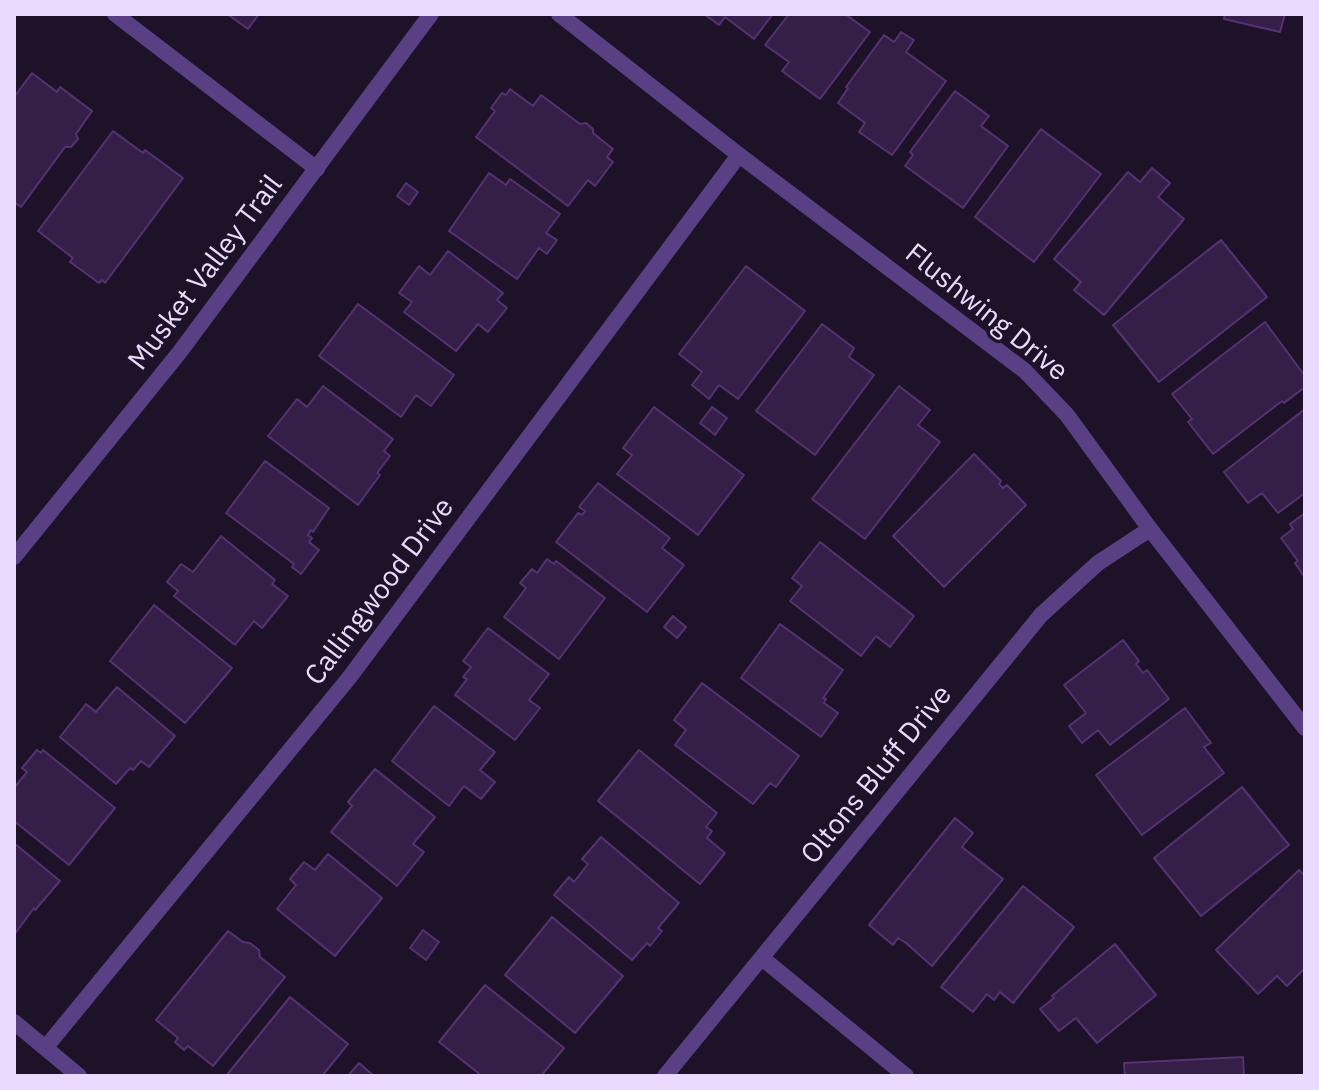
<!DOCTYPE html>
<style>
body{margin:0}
#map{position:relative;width:1319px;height:1090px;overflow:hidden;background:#1d1228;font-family:"IBM Plex Sans",sans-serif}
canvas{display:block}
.frame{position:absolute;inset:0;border:16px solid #eadafd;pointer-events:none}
</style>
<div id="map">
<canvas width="1319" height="1090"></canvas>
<div class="frame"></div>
</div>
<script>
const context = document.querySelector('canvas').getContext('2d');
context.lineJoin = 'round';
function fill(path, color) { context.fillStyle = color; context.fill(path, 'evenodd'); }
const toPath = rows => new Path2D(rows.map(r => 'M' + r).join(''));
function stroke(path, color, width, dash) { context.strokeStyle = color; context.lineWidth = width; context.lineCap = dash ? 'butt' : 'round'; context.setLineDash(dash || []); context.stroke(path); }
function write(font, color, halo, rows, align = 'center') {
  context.font = font + ' "IBM Plex Sans",sans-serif'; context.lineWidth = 7; context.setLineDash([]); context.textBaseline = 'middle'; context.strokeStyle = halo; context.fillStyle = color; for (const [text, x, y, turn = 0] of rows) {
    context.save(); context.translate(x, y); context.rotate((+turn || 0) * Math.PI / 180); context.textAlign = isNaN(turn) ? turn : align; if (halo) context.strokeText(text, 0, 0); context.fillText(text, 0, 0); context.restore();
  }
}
const building = toPath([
 [227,14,259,14,248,29,227,14],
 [704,14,773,14,754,39,725,17,719,25,704,14],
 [789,14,845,14,870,32,820,99,782,71,789,62,765,45,789,14],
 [1225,14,1285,14,1280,32,1224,19,1225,14],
 [901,32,914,40,906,52,946,81,892,155,859,132,865,123,838,103,848,88,846,87,884,35,894,42,901,32],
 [32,73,57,92,60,87,92,111,76,134,78,139,71,147,65,147,21,207,14,202,14,97,32,73],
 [510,89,533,106,541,95,580,124,586,123,593,129,593,133,613,149,607,157,613,162,595,186,588,180,568,206,476,137,495,111,491,108,502,93,506,95,510,89],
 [955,91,989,116,981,126,1008,146,963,208,905,166,913,155,910,152,955,91],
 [1041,129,1101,174,1034,262,975,217,1041,129],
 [113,131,143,153,145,150,183,178,105,283,102,280,99,283,70,262,73,258,38,231,113,131],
 [1152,168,1170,183,1158,197,1184,219,1104,315,1074,290,1081,282,1054,259,1128,172,1140,182,1152,168],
 [489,173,506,185,510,179,560,214,546,233,557,240,547,254,539,248,517,279,449,231,489,173],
 [406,183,418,192,409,205,397,196,406,183],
 [1221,240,1267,297,1159,382,1113,325,1221,240],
 [448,251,503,293,497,300,507,308,488,332,478,324,456,351,404,312,412,302,399,293,419,266,430,275,448,251],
 [746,266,805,311,738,399,719,385,709,399,692,385,702,372,679,354,746,266],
 [358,304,454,375,431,406,416,395,401,417,319,356,358,304],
 [1265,322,1305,376,1305,387,1284,403,1282,401,1213,454,1188,422,1192,419,1172,394,1265,322],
 [822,324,854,348,849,357,874,375,815,455,756,411,822,324],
 [323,386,393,439,384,451,390,456,377,473,380,475,358,505,268,436,297,399,307,407,323,386],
 [899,386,930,410,918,425,940,442,865,539,812,499,899,386],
 [654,407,744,475,698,535,617,474,632,455,623,448,654,407],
 [712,407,727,418,715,435,700,423,712,407],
 [1305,409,1305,493,1278,513,1262,493,1248,503,1224,472,1305,409],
 [974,454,1001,481,999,484,1003,488,1007,485,1026,505,944,587,893,536,974,454],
 [265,461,329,508,313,532,311,530,308,535,312,538,309,542,319,550,301,574,292,567,294,564,226,513,265,461],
 [598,483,670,538,662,548,684,565,647,612,556,542,578,513,582,515,585,511,579,507,598,483],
 [1305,513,1305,578,1295,563,1298,561,1281,538,1293,529,1290,524,1305,513],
 [221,536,275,580,272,584,288,596,262,628,254,621,235,645,174,596,178,591,167,582,181,564,193,572,221,536],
 [820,542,914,616,890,647,876,636,861,656,790,601,802,586,792,578,820,542],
 [547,559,554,564,556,561,605,598,559,659,504,617,526,588,520,583,532,569,537,573,547,559],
 [154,605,232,668,185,723,110,661,154,605],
 [673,616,686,627,677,638,664,627,673,616],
 [780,624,843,670,823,698,826,699,824,703,838,713,821,737,741,678,780,624],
 [488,628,549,674,529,700,540,708,515,740,455,695,467,679,463,677,471,667,463,661,488,628],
 [1123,640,1139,661,1136,664,1143,673,1147,670,1169,699,1110,745,1098,730,1082,743,1069,726,1086,713,1064,685,1123,640],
 [702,683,799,756,776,787,770,783,753,804,675,745,686,730,674,720,702,683],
 [117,687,175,736,149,767,141,761,133,770,130,768,116,784,60,737,86,704,96,712,117,687],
 [434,706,495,752,480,770,495,782,481,799,464,786,449,806,392,761,434,706],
 [1185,708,1211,743,1204,747,1224,773,1142,835,1096,775,1185,708],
 [37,750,41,753,43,750,115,808,69,865,14,821,14,788,27,772,22,768,37,750],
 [639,750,717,813,706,827,712,831,707,838,725,853,700,884,598,801,639,750],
 [375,769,435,817,413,844,424,852,397,886,331,832,352,806,348,802,375,769],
 [1242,787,1289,845,1201,916,1154,858,1242,787],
 [955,818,973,833,962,847,1003,879,932,966,906,943,898,938,893,945,869,925,955,818],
 [601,837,679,903,658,928,662,931,650,946,647,943,632,960,554,895,569,877,574,882,588,864,582,859,601,837],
 [14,843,60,881,35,910,34,908,14,935,14,843],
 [328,854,382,898,335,956,277,909,296,885,290,879,304,862,315,870,328,854],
 [1299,870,1305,876,1305,968,1287,986,1277,976,1258,994,1216,950,1299,870],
 [1023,886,1074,927,1013,1003,1000,992,994,1000,987,994,973,1012,941,987,1023,886],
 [552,917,623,976,575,1033,505,975,552,917],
 [423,930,439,942,426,960,410,948,423,930],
 [228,931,243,942,250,943,259,950,260,957,285,977,213,1066,188,1046,184,1050,175,1042,178,1038,156,1020,228,931],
 [1115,944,1156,995,1097,1043,1076,1018,1059,1031,1040,1009,1054,998,1052,996,1115,944],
 [485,985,564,1048,541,1076,482,1076,439,1042,485,985],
 [290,997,348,1044,322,1076,226,1076,290,997],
 [1243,1057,1244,1076,1125,1076,1124,1063,1243,1057],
 [359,1063,374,1076,348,1076,359,1063]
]);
const street = toPath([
 [115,14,317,169],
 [559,14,739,155,1025,371,1067,415,1150,529,1305,728],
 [14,557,179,353,431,14],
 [762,958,906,1076],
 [14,1022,79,1076],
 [46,1047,349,678,739,155],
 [665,1076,1041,615,1098,563,1150,529]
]);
const streetNames = [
 ["Musket Valley Trail",206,273,-53],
 ["Flushwing Drive",986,313,39],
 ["Callingwood Drive",380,592,-53],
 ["Oltons Bluff Drive",877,775,-51]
];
fill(building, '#351f48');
stroke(building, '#553272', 2);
stroke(street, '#593f84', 16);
write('28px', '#eadafd', '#1d1228', streetNames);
</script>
